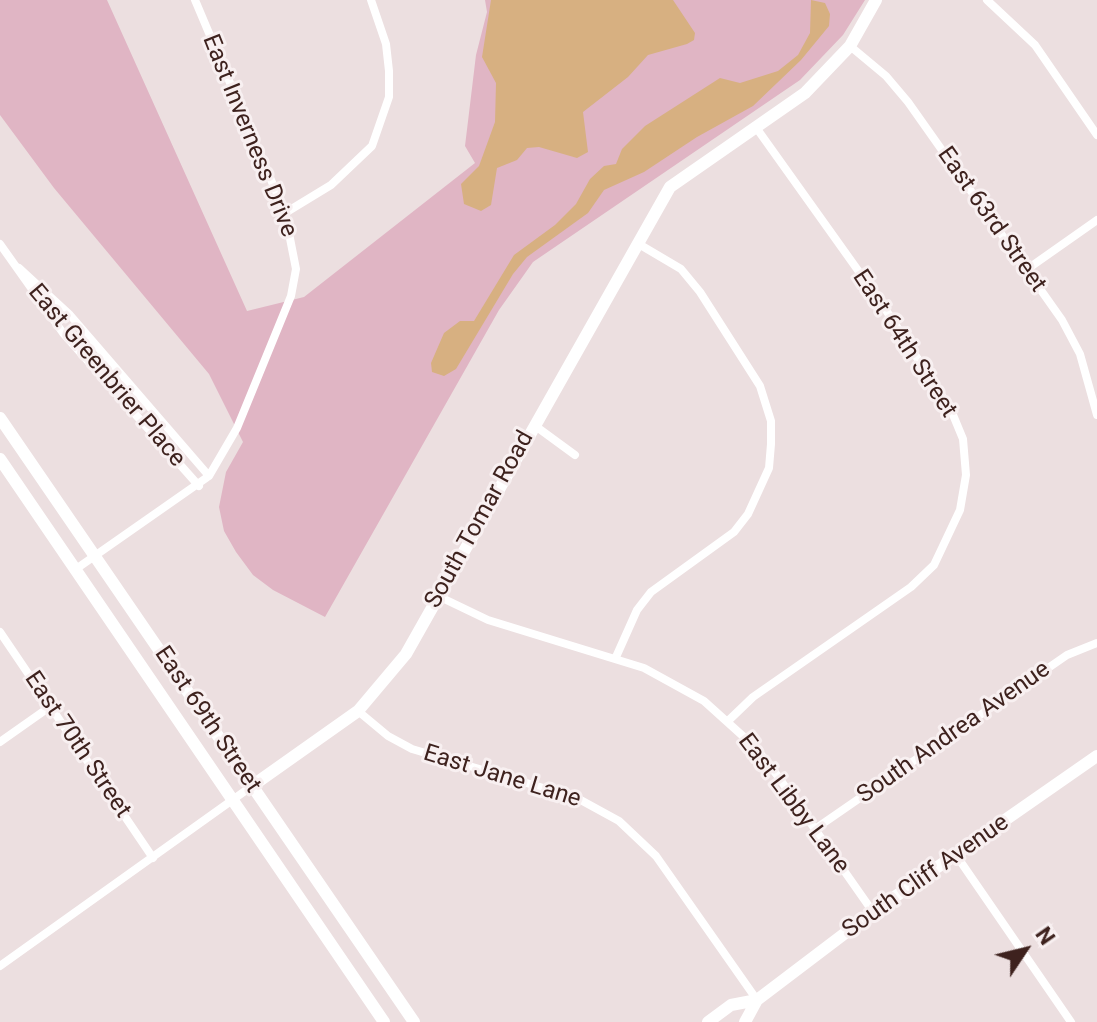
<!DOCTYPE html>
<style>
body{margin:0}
#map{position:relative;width:1097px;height:1022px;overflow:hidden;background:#ecdfe0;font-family:Roboto,sans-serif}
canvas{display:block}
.north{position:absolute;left:985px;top:910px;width:80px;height:80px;-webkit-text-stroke:6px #f8f0f1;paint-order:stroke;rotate:55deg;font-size:22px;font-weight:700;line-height:32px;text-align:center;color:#3e221e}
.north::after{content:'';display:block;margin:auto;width:28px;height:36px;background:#3e221e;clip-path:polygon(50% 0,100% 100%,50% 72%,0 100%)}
</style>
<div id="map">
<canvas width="1097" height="1022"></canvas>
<div class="north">N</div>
</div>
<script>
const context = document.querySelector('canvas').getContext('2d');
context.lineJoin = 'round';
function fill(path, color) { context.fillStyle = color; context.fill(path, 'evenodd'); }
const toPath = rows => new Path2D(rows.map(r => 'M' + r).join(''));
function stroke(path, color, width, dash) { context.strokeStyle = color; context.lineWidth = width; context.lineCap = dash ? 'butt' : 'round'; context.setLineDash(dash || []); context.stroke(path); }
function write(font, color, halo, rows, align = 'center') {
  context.font = font + ' Roboto,sans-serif'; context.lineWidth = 6; context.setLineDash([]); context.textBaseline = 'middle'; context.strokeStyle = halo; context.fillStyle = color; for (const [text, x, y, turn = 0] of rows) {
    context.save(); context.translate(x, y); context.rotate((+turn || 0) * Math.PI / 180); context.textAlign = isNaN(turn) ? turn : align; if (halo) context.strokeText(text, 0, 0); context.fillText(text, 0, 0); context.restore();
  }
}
const green = toPath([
 [0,0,107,0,247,311,304,297,475,163,465,146,476,55,487,12,485,0,865,0,843,35,800,80,533,262,499,310,325,617,273,590,253,575,236,552,224,531,219,507,226,472,243,442,209,374,54,188,0,115]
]);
const water = toPath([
 [491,0,673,0,695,33,694,40,687,44,648,55,628,77,583,112,588,152,577,158,539,147,527,148,517,160,497,168,491,205,481,211,464,204,461,184,479,166,495,122,496,83,482,57],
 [811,0,825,3,830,14,829,26,801,60,753,106,697,137,644,172,604,190,588,213,527,257,513,274,456,369,444,376,432,372,431,363,444,333,460,321,474,321,514,255,555,225,576,204,590,179,604,166,616,164,622,149,645,126,720,78,740,83,778,71,798,55,810,33]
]);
const street = toPath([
 [987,0,1035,45,1097,135],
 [850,46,886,76,908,102,1062,320,1080,354,1097,415],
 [285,213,331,185,372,146,389,97,389,71,386,44,371,0],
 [0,244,63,333,199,486],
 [19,268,70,315,209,476],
 [1026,270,1097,220],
 [534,425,575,455],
 [76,569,209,476,237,428,291,296,296,269,285,213,195,0],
 [438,596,488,620,644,668,704,701,755,747,777,775,873,912],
 [0,632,153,858],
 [616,657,637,610,651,592,734,532,748,514,769,468,771,444,771,421,760,386,700,292,681,269,637,243],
 [358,711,388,736,412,749,577,798,619,821,656,856,757,1000],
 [728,721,753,697,911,587,934,565,960,510,966,475,963,439,951,410,882,304,755,126],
 [0,742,51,706],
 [815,829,1067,655,1097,643],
 [956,855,1071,1022],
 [0,966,252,786]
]);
const secondary = toPath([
 [0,418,414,1022],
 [0,459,384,1022],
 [252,786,358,711,406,654,670,187,805,93,850,46,876,0],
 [708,1022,731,1005,757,1000],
 [745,1022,757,1000,873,912,1097,756]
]);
const streetNames = [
 ["East Inverness Drive",249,136,68],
 ["East 63rd Street",991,220,55],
 ["East 64th Street",904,344,57],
 ["East Greenbrier Place",106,376,50],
 ["South Tomar Road",480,520,-61],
 ["East 69th Street",207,720,56],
 ["South Andrea Avenue",954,733,-35],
 ["East 70th Street",77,745,56],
 ["East Jane Lane",502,777,17],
 ["East Libby Lane",793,804,53],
 ["South Cliff Avenue",926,877,-35]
];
fill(green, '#e0b5c4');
fill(water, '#d7b081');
stroke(street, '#fff', 8);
stroke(secondary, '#fff', 12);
write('24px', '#3e221e', '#f8f0f1', streetNames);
</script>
